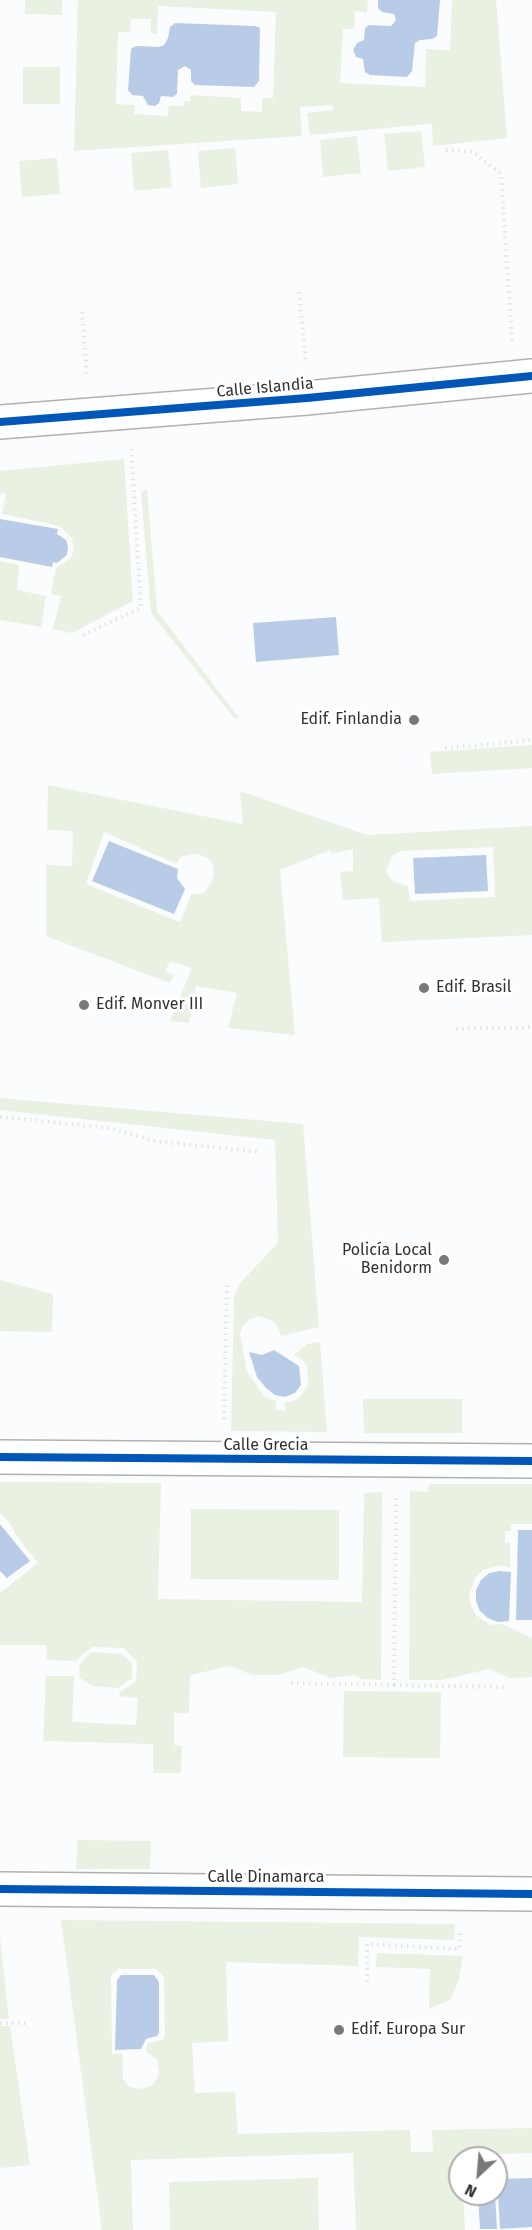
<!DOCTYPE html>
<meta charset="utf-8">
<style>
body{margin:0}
#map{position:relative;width:532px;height:2230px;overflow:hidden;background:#fbfcfe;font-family:"Fira Sans",sans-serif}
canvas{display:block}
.north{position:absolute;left:448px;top:2146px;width:60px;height:60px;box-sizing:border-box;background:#fff;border:2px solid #adadae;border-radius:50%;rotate:206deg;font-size:16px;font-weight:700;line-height:24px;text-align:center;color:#313234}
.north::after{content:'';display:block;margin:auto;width:21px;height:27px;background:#78797b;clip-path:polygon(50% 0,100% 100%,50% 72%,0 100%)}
</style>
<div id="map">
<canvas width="532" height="2230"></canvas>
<div class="north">N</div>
</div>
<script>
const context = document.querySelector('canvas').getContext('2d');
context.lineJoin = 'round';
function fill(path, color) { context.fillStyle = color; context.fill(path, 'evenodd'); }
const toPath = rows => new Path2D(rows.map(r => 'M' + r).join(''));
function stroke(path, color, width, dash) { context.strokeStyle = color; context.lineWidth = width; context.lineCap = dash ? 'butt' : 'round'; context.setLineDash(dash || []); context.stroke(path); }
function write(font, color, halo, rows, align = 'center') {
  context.font = font + ' "Fira Sans",sans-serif'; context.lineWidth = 6; context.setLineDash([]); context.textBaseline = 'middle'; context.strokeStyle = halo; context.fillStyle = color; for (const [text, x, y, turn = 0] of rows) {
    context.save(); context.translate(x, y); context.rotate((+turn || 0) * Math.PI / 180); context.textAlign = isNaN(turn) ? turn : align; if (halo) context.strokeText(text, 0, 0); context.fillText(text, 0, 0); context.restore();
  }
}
const green = toPath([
 [25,0,62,0,62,15,25,14],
 [78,0,368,0,367,12,355,11,354,29,343,29,340,83,425,87,426,49,450,50,452,0,496,0,507,138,433,146,432,125,429,124,310,135,307,113,333,110,332,105,300,107,302,136,74,151],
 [158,6,276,12,273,98,262,98,262,112,241,111,241,98,190,95,190,101,184,101,184,106,169,106,168,116,134,114,135,105,116,104,118,32,130,32,131,19,151,19,151,33,157,34],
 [23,67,60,67,60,104,23,104],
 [421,131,425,167,388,171,384,134],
 [357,136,361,173,323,177,320,140],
 [235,148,238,184,201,188,198,151],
 [168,150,172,187,134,191,131,153],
 [57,158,60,194,22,197,19,161],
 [124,459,133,601,72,633,53,629,61,596,51,594,56,568,70,559,74,550,72,538,60,526,2,514,6,494,0,493,0,471],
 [147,489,157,611,239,718,234,718,151,613,141,492],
 [0,561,19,565,17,590,46,596,41,627,0,620],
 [532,745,532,768,432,774,430,752],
 [48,785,243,824,240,791,367,835,532,826,532,935,382,942,379,898,343,900,340,872,353,871,353,849,331,854,331,850,280,870,295,1035,228,1028,237,993,196,986,189,1023,170,1021,192,968,170,961,165,971,174,975,170,983,46,936,46,865,72,866,73,837,72,831,47,830],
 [104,832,176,864,181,857,188,855,198,854,208,858,213,865,214,875,211,883,204,893,191,895,180,922,86,884],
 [493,847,495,897,410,901,408,886,395,882,390,878,386,871,392,856,401,851],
 [0,1098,303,1124,319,1327,281,1336,275,1322,259,1316,250,1319,242,1327,240,1335,247,1372,265,1397,276,1401,276,1410,285,1411,285,1402,292,1402,301,1396,308,1385,307,1366,303,1360,294,1355,307,1344,320,1342,327,1432,231,1431,234,1297,240,1283,278,1243,275,1140,0,1110],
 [0,1280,53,1294,52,1332,0,1331],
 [363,1399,462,1399,462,1433,364,1433],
 [0,1482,161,1483,158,1599,362,1602,364,1493,382,1492,381,1680,361,1679,354,1675,331,1678,303,1667,278,1675,252,1675,230,1666,190,1675,189,1713,174,1713,174,1745,182,1746,181,1773,153,1773,153,1744,43,1741,46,1676,74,1676,72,1722,136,1725,138,1698,119,1696,120,1692,136,1681,137,1662,124,1648,92,1647,75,1661,47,1660,46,1645,0,1645,0,1593,38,1563,18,1538,9,1522,0,1513],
 [429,1484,532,1484,532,1524,511,1524,511,1531,505,1531,505,1543,510,1542,510,1568,502,1565,483,1570,475,1578,469,1595,471,1606,476,1615,484,1621,492,1625,502,1624,532,1638,532,1677,509,1678,489,1669,442,1680,409,1680,410,1491,428,1492],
 [191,1509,339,1510,339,1580,191,1579],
 [92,1652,121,1654,132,1663,132,1678,118,1688,92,1686,80,1678,79,1664],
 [344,1691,441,1692,440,1758,343,1757],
 [78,1840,151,1841,150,1869,76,1869],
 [61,1920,455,1924,454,1940,359,1937,358,1966,226,1962,228,2041,192,2043,195,2093,235,2092,238,2134,410,2130,411,2152,433,2152,432,2130,532,2128,532,2153,467,2155,460,2158,460,2194,463,2194,465,2230,356,2230,353,2153,131,2160,133,2230,102,2230],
 [118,1969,156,1969,164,1977,165,2036,163,2040,148,2043,146,2051,157,2060,159,2071,157,2079,151,2086,141,2089,130,2087,123,2079,122,2053,112,2054,111,1976],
 [0,1936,9,2019,0,2019],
 [377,1953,463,1956,459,1979,451,1999,429,2009,430,1969,376,1967],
 [0,2026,10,2026,30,2165,0,2168],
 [318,2178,319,2230,170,2230,169,2182]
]);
const water = toPath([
 [378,0,440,0,437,36,432,39,420,40,415,43,412,71,407,77,370,75,365,72,363,59,356,57,353,50,357,43,364,40,365,28,369,25,391,26,396,20,394,14,382,12,378,8],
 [175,23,255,26,260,28,259,81,254,87,195,85,191,81,191,70,185,66,178,70,177,94,173,97,161,96,159,103,155,106,148,105,143,96,132,95,128,90,131,49,136,46,159,47,164,45,168,38,170,27],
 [0,519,58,529,57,534,66,540,68,546,67,555,57,563,53,562,52,567,0,557],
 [336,617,339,655,256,662,253,623],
 [109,841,178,869,177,878,185,889,174,914,92,881],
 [486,855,488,891,415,894,413,858],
 [274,1350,299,1366,301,1385,295,1393,285,1397,275,1395,266,1388,257,1377,249,1352,262,1355],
 [0,1524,30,1561,7,1578,0,1571],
 [518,1530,532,1530,532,1620,516,1620],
 [500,1571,511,1572,509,1621,498,1622,488,1618,480,1611,476,1601,476,1590,481,1580,489,1573],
 [121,1975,154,1975,159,1982,159,2033,157,2036,146,2039,141,2049,115,2050,117,1980],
 [532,2178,532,2227,500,2229,497,2179],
 [478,2194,495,2194,497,2229,480,2229]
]);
const path = toPath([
 [446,150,473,152,501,174,512,341],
 [299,292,306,360],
 [82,312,87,377],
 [83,635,141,608,131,449],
 [445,748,532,740],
 [456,1029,532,1027],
 [0,1117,109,1128,155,1141,260,1152],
 [224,1419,227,1284],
 [291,1683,394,1685,396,1498],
 [394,1685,504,1687],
 [367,1982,367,1944,459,1949,460,1930],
 [0,2023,28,2023]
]);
const minor = toPath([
 [0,422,307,398,532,376],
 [0,1457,532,1461],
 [0,1889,532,1894]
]);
const cycleway = toPath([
 [0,422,307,398,532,376],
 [0,1457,532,1461],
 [0,1889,532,1894]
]);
const markers = [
 [414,720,6,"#78797b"],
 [424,988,6,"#78797b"],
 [84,1005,6,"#78797b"],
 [444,1260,6,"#78797b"],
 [339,2030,6,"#78797b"]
];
const streetNames = [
 ["Calle Islandia",265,388,-5],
 ["Calle Grecia",266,1446],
 ["Calle Dinamarca",266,1878]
];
const poiNames = [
 ["Edif. Finlandia",402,720,"right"],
 ["Edif. Brasil",436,988],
 ["Edif. Monver III",96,1005],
 ["Policía Local",432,1251,"right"],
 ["Benidorm",432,1269,"right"],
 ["Edif. Europa Sur",351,2030]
];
fill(green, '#e9f1e2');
fill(water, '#b8cce8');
stroke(minor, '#b0b1b3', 36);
stroke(path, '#e4e4e5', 4, [1.5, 4.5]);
stroke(minor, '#feffff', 33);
stroke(cycleway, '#0057b8', 8);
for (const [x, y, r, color] of markers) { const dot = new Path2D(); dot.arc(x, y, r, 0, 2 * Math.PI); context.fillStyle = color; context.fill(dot); stroke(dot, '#fff', 2); }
write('16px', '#313234', '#fff', streetNames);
write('16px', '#313234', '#fff', poiNames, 'left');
</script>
